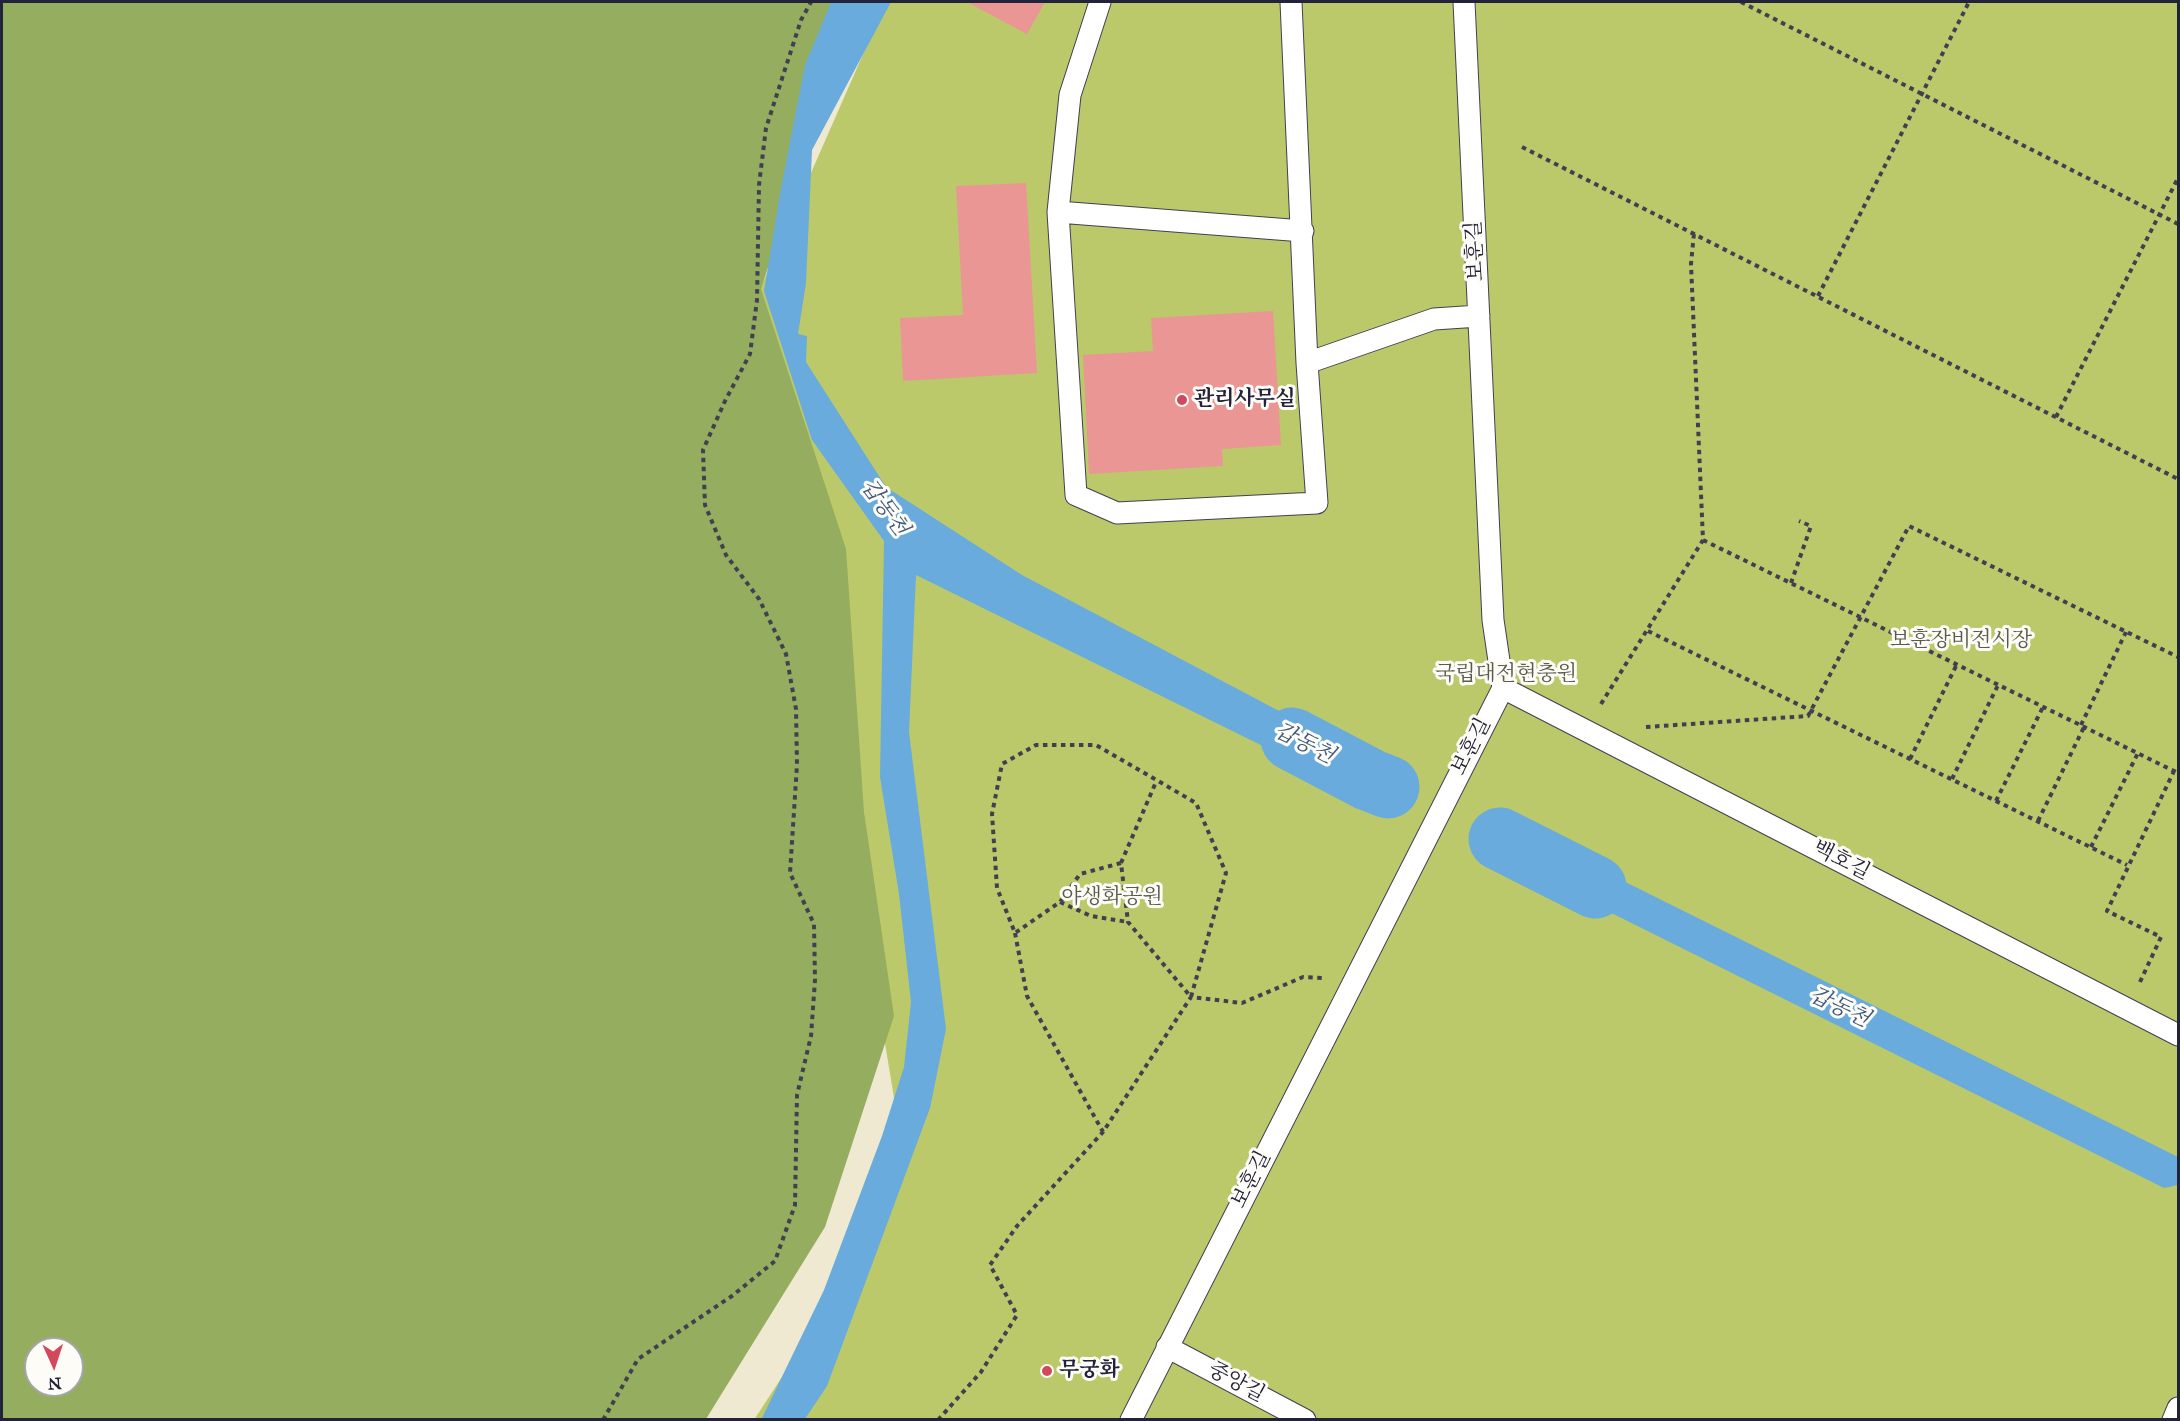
<!DOCTYPE html>
<meta charset="utf-8">
<style>
body{margin:0}
#map{position:relative;width:2180px;height:1421px;overflow:hidden;background:#eee9d0;font-family:"IM FELL Great Primer",serif}
canvas{display:block}
.frame{position:absolute;inset:0;border:3px solid #22223b;pointer-events:none}
.north{position:absolute;left:24px;top:1337px;width:60px;height:60px;box-sizing:border-box;background:#fdfcf7;border:2px solid #a5a5ac;border-radius:50%;rotate:177deg;font-size:16px;font-weight:700;line-height:24px;text-align:center;color:#22223b}
.north::after{content:'';display:block;margin:auto;width:21px;height:27px;background:#d1495b;clip-path:polygon(50% 0,100% 100%,50% 72%,0 100%)}
</style>
<div id="map">
<canvas width="2180" height="1421"></canvas>
<div class="frame"></div>
<div class="north">N</div>
</div>
<script>
const context = document.querySelector('canvas').getContext('2d');
context.lineJoin = 'round';
function fill(path, color) { context.fillStyle = color; context.fill(path, 'evenodd'); }
const toPath = rows => new Path2D(rows.map(r => 'M' + r).join(''));
function stroke(path, color, width, dash) { context.strokeStyle = color; context.lineWidth = width; context.lineCap = dash ? 'butt' : 'round'; context.setLineDash(dash || []); context.stroke(path); }
function write(font, color, halo, rows, align = 'center') {
  context.font = font + ' "IM FELL Great Primer","Noto Serif KR",serif'; context.lineWidth = 6; context.setLineDash([]); context.textBaseline = 'middle'; context.strokeStyle = halo; context.fillStyle = color; for (const [text, x, y, turn = 0] of rows) {
    context.save(); context.translate(x, y); context.rotate((+turn || 0) * Math.PI / 180); context.textAlign = isNaN(turn) ? turn : align; if (halo) context.strokeText(text, 0, 0); context.fillText(text, 0, 0); context.restore();
  }
}
const green = toPath([
 [886,2,2178,2,2178,1419,754,1420,878,1229,904,1158,760,289]
]);
const forest = toPath([
 [2,2,854,2,761,289,846,549,864,812,894,1016,825,1227,706,1419,2,1420],
 [36,1349,72,1349,72,1385,36,1385]
]);
const water = toPath([
 [831,2,891,2,812,150,806,283,798,334,807,336,806,362,886,487,1022,575,1368,758,1372,769,1370,780,1361,786,1348,788,916,575,909,732,946,1029,930,1108,827,1386,805,1419,761,1420,824,1290,882,1136,904,1067,911,1002,899,894,880,777,884,541,812,440,764,291,781,188,805,65],
 [1527,839,1547,843,2178,1157,2178,1185,2164,1188,1531,873,1519,860,1517,847]
]);
const river = toPath([
 [1292,739,1370,780,1388,787],
 [1500,839,1595,887]
]);
const building = toPath([
 [967,2,1045,2,1027,34],
 [1026,183,1037,373,903,381,900,318,963,315,956,186],
 [1273,311,1281,445,1222,449,1223,466,1089,474,1083,355,1153,351,1151,318]
]);
const path = toPath([
 [1741,2,2178,224],
 [1522,147,2178,479],
 [1818,296,1969,2],
 [2056,417,2178,178],
 [1703,540,2178,773],
 [1791,583,1811,526,1799,521],
 [1648,631,2127,865],
 [1601,704,1703,540,1691,264,1694,233],
 [2081,725,2126,632],
 [1646,727,1808,716,1909,526,2178,657],
 [1910,759,1957,664],
 [1952,779,1998,685],
 [1996,801,2043,707],
 [2038,821,2084,727],
 [2091,847,2138,753],
 [1121,863,1080,874,1060,902,1015,933,997,888,992,814,1002,764,1036,745,1096,745,1196,803,1226,873,1191,997,1128,922,1121,863,1156,782],
 [1060,902,1091,916,1128,922],
 [1015,933,1027,996,1103,1132,1191,997,1242,1003,1303,977,1322,978],
 [2140,982,2161,937,2107,911,2174,771],
 [603,1420,638,1359,732,1296,775,1261,795,1205,797,1095,811,1036,815,980,814,924,790,873,797,765,796,709,786,654,759,599,726,555,705,505,703,450,725,401,750,354,757,300,759,185,766,128,801,20,811,2],
 [938,1420,981,1372,1017,1315,990,1265,1017,1226,1103,1132]
]);
const lane = toPath([
 [1100,2,1070,95,1058,212,1076,495,1117,513,1317,503,1307,363,1291,2],
 [1058,212,1303,231],
 [1307,363,1434,319,1479,316],
 [1503,688,2178,1035],
 [1167,1347,1305,1420],
 [1131,1420,1503,688,1493,620,1464,2],
 [2173,1420,2178,1408]
]);
const markers = [
 [1182,400,6,"#d1495b"],
 [1047,1371,6,"#d1495b"]
];
const streetNames = [
 ["보훈길",1476,251,-93],
 ["보훈길",1472,747,-63],
 ["백호길",1841,861,27],
 ["보훈길",1252,1180,-63],
 ["중앙길",1236,1383,28]
];
const poiNames = [
 ["관리사무실",1194,400],
 ["무궁화",1059,1371]
];
const parkNames = [
 ["보훈장비전시장",1961,641],
 ["국립대전현충원",1506,675],
 ["야생화공원",1112,898]
];
const waterNames = [
 ["갑동천",884,508,54],
 ["갑동천",1304,744,27],
 ["갑동천",1839,1008,26]
];
fill(green, '#bcc96b');
fill(forest, '#95ad5f');
fill(water, '#68abdc');
stroke(river, '#68abdc', 63);
fill(building, '#e99695');
stroke(lane, '#414051', 23);
stroke(path, '#414051', 4, [4.5, 4.5]);
stroke(lane, '#fff', 21);
for (const [x, y, r, color] of markers) { const dot = new Path2D(); dot.arc(x, y, r, 0, 2 * Math.PI); context.fillStyle = color; context.fill(dot); stroke(dot, '#fdfcf7', 2); }
write('21px', '#22223b', '#fdfcf7', streetNames);
write('bold 21px', '#22223b', '#fdfcf7', poiNames, 'left');
write('21px', '#585c4c', '#fdfcf7', parkNames);
write('italic 22px', '#3e597b', '#fdfcf7', waterNames);
</script>
